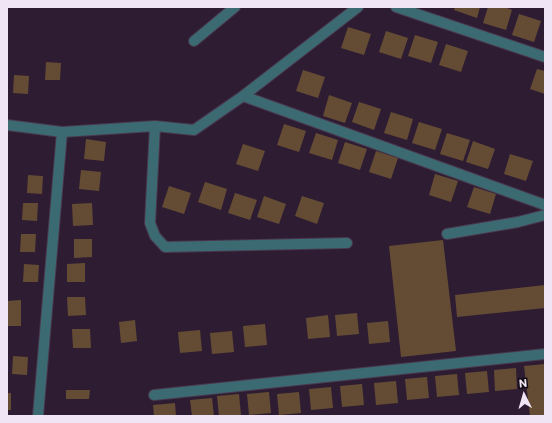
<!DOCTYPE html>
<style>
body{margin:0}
#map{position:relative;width:552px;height:423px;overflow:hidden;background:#2e1c33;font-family:Commissioner,sans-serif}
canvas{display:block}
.frame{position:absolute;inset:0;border:8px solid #f0e5f4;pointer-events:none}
.north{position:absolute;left:504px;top:375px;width:40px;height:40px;-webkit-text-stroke:3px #120a14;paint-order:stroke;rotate:355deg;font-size:11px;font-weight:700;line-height:16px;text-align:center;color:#f0e5f4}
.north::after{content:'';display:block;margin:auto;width:14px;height:18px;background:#f0e5f4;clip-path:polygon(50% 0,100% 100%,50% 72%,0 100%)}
</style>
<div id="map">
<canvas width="552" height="423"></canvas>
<div class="frame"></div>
<div class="north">N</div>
</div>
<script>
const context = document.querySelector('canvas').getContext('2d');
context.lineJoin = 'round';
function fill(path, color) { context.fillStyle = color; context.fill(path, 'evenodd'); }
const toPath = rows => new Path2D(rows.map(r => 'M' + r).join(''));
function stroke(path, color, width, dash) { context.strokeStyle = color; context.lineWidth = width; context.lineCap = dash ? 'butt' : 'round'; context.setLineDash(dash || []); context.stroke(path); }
const building = toPath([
 [455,7,480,7,477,18,454,10],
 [488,7,505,7,512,10,506,30,483,23],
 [519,14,541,21,534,42,512,35],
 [348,27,371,34,364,55,341,48],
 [386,31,408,38,401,59,379,52],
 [415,35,438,42,431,63,408,56],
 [446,44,468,51,461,72,439,65],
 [46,62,61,63,60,80,45,80],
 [537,69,545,71,545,94,530,89],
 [303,70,325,77,318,98,296,91],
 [14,75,29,76,28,94,13,93],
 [329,95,352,103,345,123,323,116],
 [359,102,381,109,374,130,352,122],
 [391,112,413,119,407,140,384,133],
 [419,122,442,129,435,150,412,143],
 [284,124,306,131,299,152,277,145],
 [316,133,338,140,332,160,309,153],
 [447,133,470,140,463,161,440,154],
 [86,139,106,142,104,161,84,159],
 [473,141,495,149,488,169,466,162],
 [345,142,367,149,360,170,338,163],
 [243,144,265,151,258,171,236,164],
 [376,151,398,158,391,179,369,172],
 [510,154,533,161,526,181,504,174],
 [81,170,101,172,99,191,79,189],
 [435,174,458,181,451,202,429,195],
 [28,175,43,176,42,194,27,193],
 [205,182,227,189,221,210,198,202],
 [169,186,191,193,184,214,162,207],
 [474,187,496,194,490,214,467,207],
 [235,193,257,200,250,220,228,213],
 [264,196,286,204,279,224,257,217],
 [302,196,324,203,317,224,295,216],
 [23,203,38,203,37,221,22,220],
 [92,203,93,225,73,226,72,204],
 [21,234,36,234,35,252,20,252],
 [74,239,92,239,92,257,74,258],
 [443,240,456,351,401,357,389,246],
 [85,263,85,282,67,282,67,264],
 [24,264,39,265,38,282,23,282],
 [545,285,545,308,457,317,455,295],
 [67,297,85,297,86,315,68,316],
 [21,300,21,326,7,326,7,301],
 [357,313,359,334,337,336,335,315],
 [328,315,330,337,308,339,306,318],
 [135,320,137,341,121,343,119,322],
 [388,321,390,342,369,344,367,323],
 [265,324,267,345,245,347,243,326],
 [72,329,90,329,91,348,73,348],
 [200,330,202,351,180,353,178,332],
 [232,331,234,352,212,354,210,333],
 [13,356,28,357,27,375,12,374],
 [545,364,545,416,530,416,524,366],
 [516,368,517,389,495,391,494,370],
 [487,371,489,392,467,394,465,373],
 [457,374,459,395,437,397,435,376],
 [427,377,429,398,407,400,405,379],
 [396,381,398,403,376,405,374,383],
 [362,384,364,405,342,407,340,386],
 [331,387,333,408,311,410,309,389],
 [66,390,90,390,89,399,66,399],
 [269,392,271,413,249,415,247,394],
 [299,392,301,413,279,415,277,394],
 [7,393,11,393,11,410,7,410],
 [239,394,241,415,219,416,217,396],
 [212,398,214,416,192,416,190,400],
 [175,403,176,416,154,416,153,405]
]);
const minor = toPath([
 [396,7,545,57],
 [194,41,235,7],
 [243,96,545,205],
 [7,125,62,132,155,126,194,130,243,96,358,7],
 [155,126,150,223,155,236,165,247,347,243],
 [447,234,518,222,545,215],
 [154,395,545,354],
 [38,416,62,132]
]);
fill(building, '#644c34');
stroke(minor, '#49384e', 12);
stroke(minor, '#3c6a72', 10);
</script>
